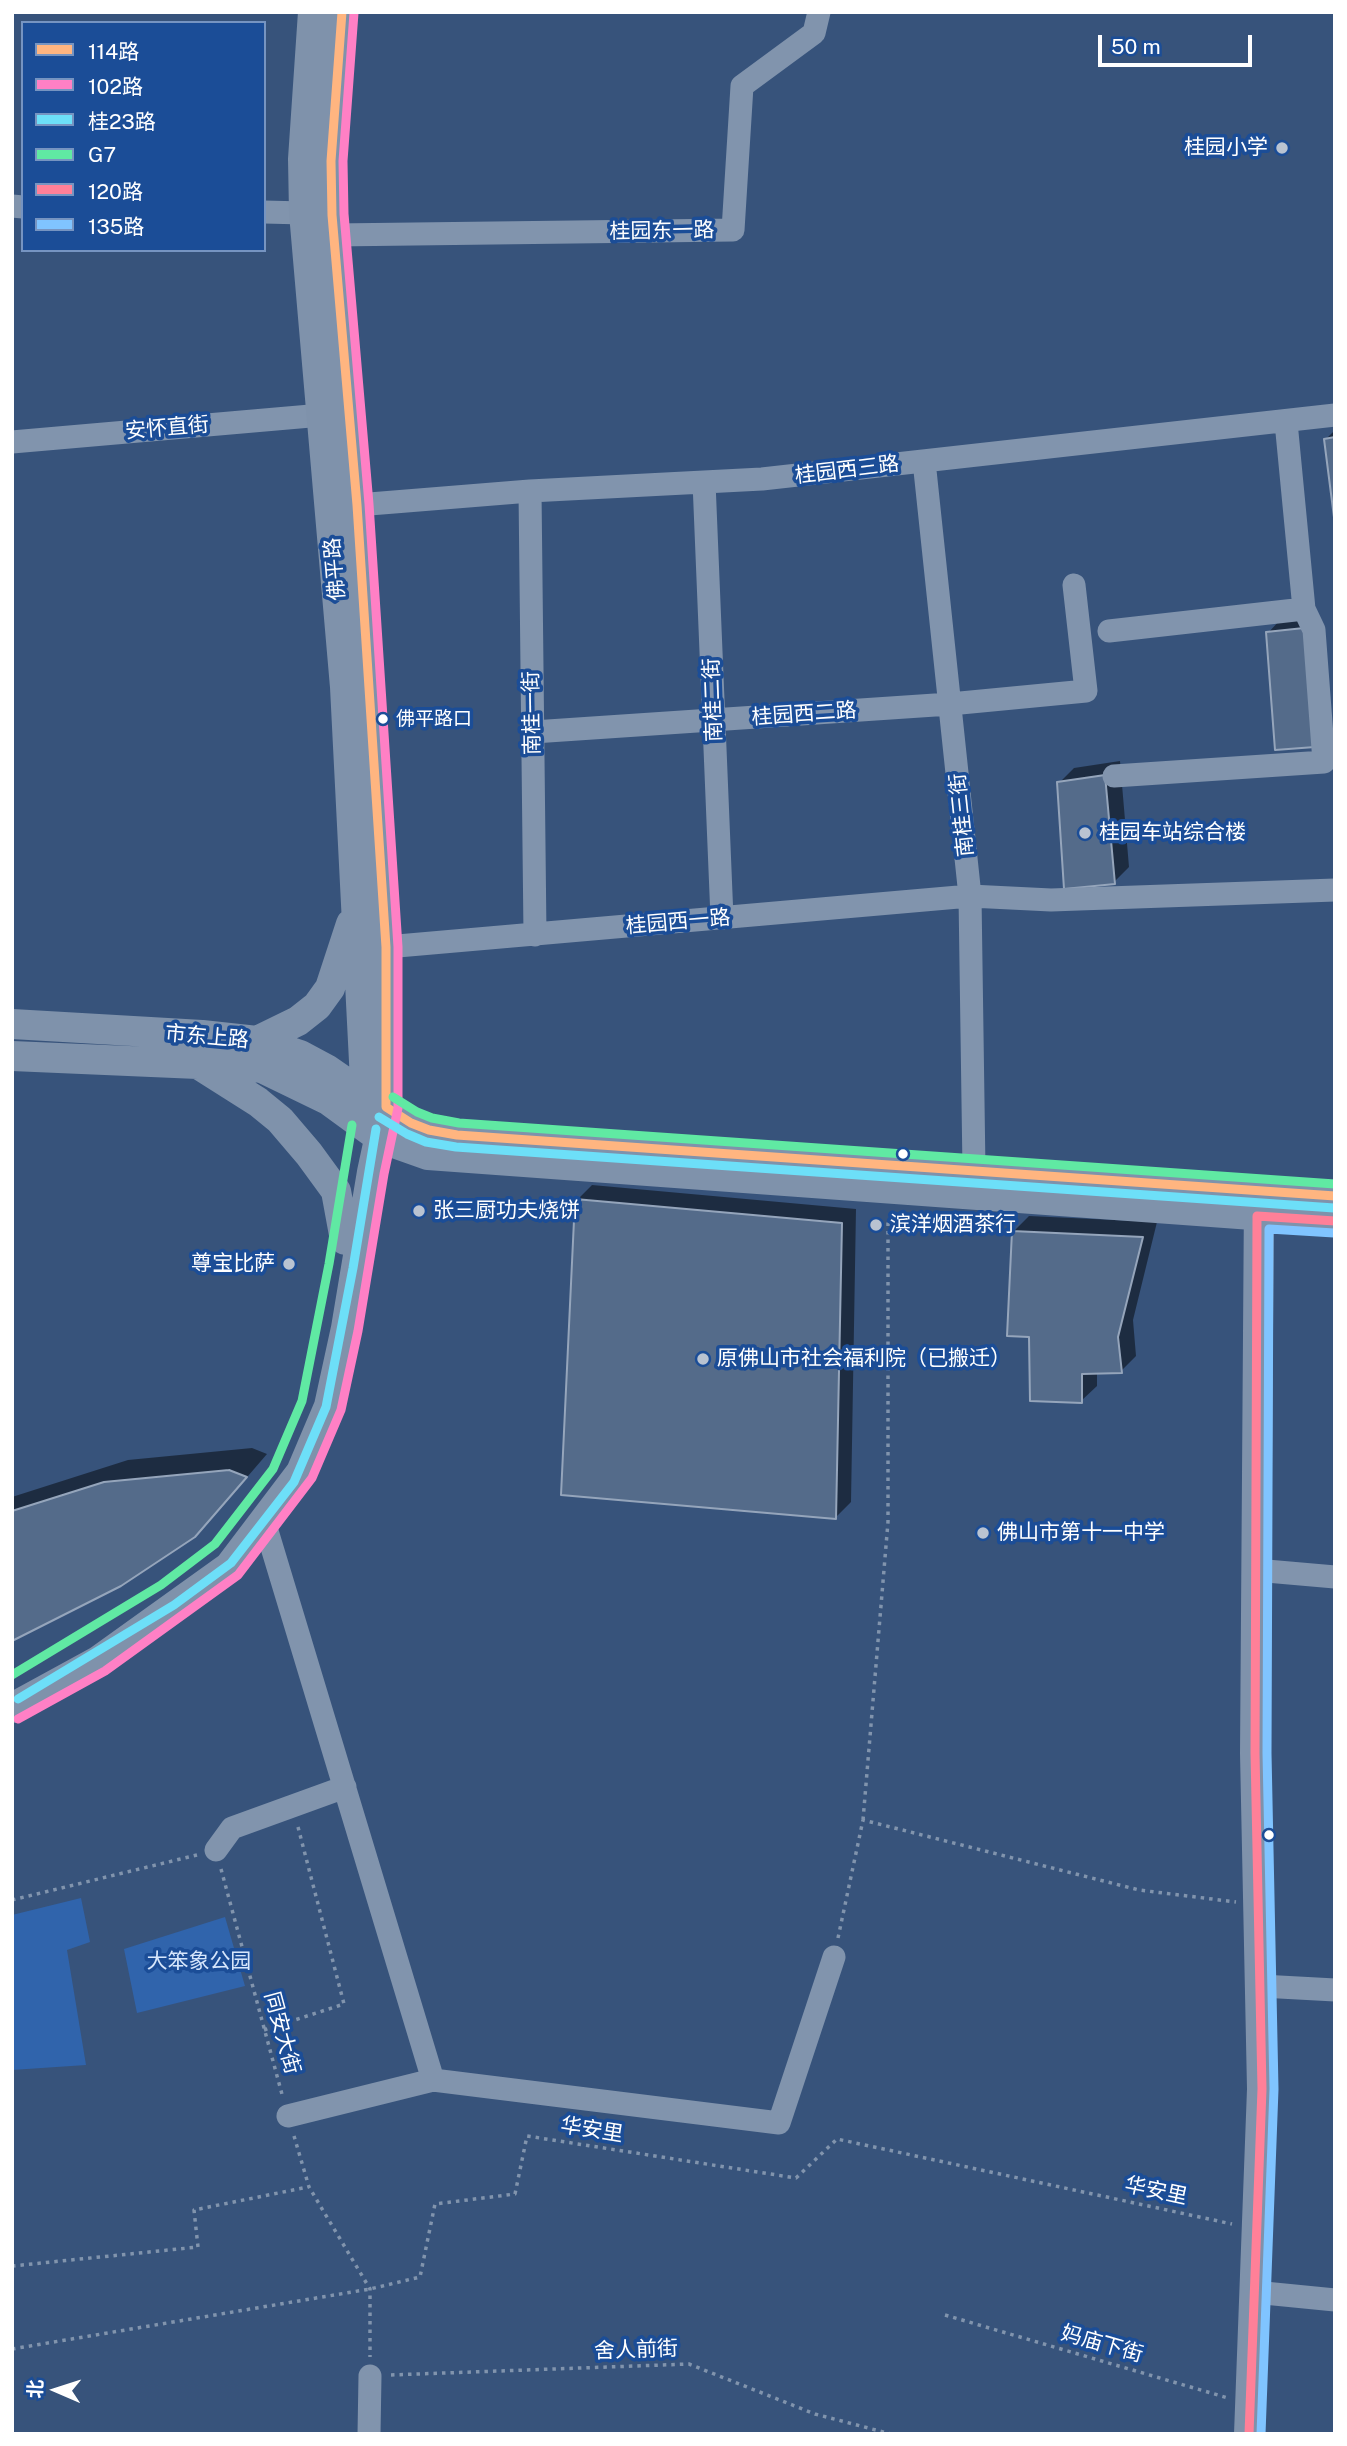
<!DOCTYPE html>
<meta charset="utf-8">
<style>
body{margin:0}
#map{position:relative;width:1347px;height:2446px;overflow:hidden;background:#37537b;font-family:"Public Sans","Noto Sans SC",sans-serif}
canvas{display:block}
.frame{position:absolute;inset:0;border:14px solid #fff;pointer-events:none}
.legend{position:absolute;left:21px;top:21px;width:245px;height:231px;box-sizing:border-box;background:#1b4d97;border:2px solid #7694c1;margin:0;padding:9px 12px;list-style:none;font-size:21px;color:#fff}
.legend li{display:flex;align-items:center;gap:14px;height:35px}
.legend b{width:35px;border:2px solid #7694c1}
.north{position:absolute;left:21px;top:2355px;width:70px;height:70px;-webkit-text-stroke:5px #1b4d97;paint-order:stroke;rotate:273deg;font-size:19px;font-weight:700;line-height:28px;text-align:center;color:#fff}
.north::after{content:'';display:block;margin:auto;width:24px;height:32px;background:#fff;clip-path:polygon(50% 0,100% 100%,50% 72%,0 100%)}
.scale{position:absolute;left:1098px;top:35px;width:154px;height:32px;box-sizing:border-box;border:4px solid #fff;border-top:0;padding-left:9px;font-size:21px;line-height:24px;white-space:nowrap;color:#fff;-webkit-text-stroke:5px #1b4d97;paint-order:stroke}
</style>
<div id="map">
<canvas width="1347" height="2446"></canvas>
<div class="frame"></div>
<ul class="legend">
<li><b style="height:9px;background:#ffb580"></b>114路</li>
<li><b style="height:9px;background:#ff80c5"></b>102路</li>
<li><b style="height:9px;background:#6ddff8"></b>桂23路</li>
<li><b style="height:9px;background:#60e9a3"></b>G7</li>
<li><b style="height:9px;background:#ff8098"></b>120路</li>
<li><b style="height:9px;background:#80c4ff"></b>135路</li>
</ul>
<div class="north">北</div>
<div class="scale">50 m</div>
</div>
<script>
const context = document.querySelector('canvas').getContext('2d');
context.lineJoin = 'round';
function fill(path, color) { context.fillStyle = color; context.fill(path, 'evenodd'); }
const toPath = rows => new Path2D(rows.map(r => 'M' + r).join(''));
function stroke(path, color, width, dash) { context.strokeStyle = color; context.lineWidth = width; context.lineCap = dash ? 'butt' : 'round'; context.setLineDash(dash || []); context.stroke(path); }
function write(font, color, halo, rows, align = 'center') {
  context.font = font + ' "Public Sans","Noto Sans SC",sans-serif'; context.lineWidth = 7; context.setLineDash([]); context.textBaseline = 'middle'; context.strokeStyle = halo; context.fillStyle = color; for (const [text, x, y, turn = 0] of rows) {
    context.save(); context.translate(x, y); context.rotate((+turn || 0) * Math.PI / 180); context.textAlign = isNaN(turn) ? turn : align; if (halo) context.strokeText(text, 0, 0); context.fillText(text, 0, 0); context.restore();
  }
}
const green = toPath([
 [81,1898,90,1942,67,1950,86,2065,12,2070,12,1915],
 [225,1917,245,1986,137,2013,124,1949]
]);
const shadow = toPath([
 [1335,430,1335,510,1326,439],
 [1314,618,1326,734,1268,633,1279,621],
 [1120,761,1129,867,1114,882,1059,783,1074,768],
 [592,1185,856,1209,851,1502,836,1517,577,1200],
 [1029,1216,1157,1222,1133,1320,1136,1356,1121,1371,1097,1371,1097,1386,1081,1401,1031,1336,1014,1231],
 [252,1448,267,1454,217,1512,194,1535,12,1639,12,1497,128,1460]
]);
const building = toPath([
 [1335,437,1335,525,1324,439,1335,437],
 [1304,628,1315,747,1275,750,1266,632,1304,628],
 [1105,775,1115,884,1064,889,1057,782,1105,775],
 [575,1199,842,1223,836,1519,561,1495,575,1199],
 [1012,1231,1143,1237,1118,1337,1122,1373,1082,1374,1082,1403,1030,1401,1029,1337,1007,1336,1012,1231],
 [229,1470,247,1477,195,1537,121,1586,12,1641,12,1511,104,1482,229,1470]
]);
const path = toPath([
 [863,1820,888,1522,888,1218],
 [221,1869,283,2098],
 [12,1900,197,1855],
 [838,1938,863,1820,1139,1890,1236,1902],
 [264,2030,344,2004,298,1827],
 [294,2136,309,2187,370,2289,370,2357],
 [12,2266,198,2247,194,2210,308,2187],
 [945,2315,1228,2398],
 [12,2349,370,2289,420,2277,435,2204,515,2194,527,2136,796,2178,837,2139,1232,2224],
 [391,2375,689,2364,815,2414,891,2434]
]);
const minor = toPath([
 [12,206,23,207],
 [264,212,304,213],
 [334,235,733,230,742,86,814,33,819,12],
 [12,442,322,415],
 [924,461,970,896,974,1170],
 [704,482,722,918],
 [530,491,535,935],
 [357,505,530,491,762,479,1335,415],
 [1109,631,1304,609],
 [533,732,950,704,1086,691,1074,585],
 [1114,776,1324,762,1314,630,1304,609,1286,422],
 [386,947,970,896,1051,900,1335,890],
 [264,1521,433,2080],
 [1255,1570,1335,1577],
 [216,1850,232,1828,345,1787],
 [1261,1986,1335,1990],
 [288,2116,433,2080,779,2123,834,1957],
 [1254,2292,1335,2300],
 [369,2434,370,2376]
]);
const major = toPath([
 [313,12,303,159,304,213,345,687,366,1101],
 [12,1024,202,1035,257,1041,300,1055,328,1070,367,1097,411,1123,429,1130,457,1135,1335,1196],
 [257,1041,298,1021,317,1006,330,988,351,924],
 [12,1056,198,1064,222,1063,262,1068,328,1100,380,1138,428,1155,1335,1221],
 [198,1064,258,1102,280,1120,309,1154,336,1191,345,1240],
 [12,1708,98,1661,229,1567,301,1472,329,1406,346,1328,372,1172,386,1107,386,947,357,505,332,215,331,161,342,12],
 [1249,2434,1262,2089,1255,1753,1259,1195]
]);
const bus1 = toPath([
 [342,12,331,161,332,215,357,505,386,947,386,1107,411,1123,429,1130,457,1135,1335,1196]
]);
const bus2 = toPath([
 [18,1719,105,1671,238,1575,312,1478,341,1410,358,1331,384,1174,398,1108,398,947,369,504,344,214,343,161,354,13]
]);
const bus3 = toPath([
 [379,1117,407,1134,426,1142,456,1147,1334,1208],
 [18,1699,174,1605,231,1563,294,1482,326,1407,353,1268,376,1129]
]);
const bus4 = toPath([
 [393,1097,417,1112,432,1118,459,1123,1335,1184],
 [12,1675,161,1585,215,1544,273,1469,302,1401,329,1264,352,1125]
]);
const bus5 = toPath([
 [1249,2434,1262,2089,1255,1753,1257,1216,1335,1221]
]);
const bus6 = toPath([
 [1261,2434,1274,2089,1267,1753,1269,1229,1334,1233]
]);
const markers = [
 [1282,148,7,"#b9c3d1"],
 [383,719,6,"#fff"],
 [1085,833,7,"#b9c3d1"],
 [903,1154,6,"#fff"],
 [419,1211,7,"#b9c3d1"],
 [876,1225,7,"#b9c3d1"],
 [289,1264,7,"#b9c3d1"],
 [703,1359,7,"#b9c3d1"],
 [983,1533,7,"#b9c3d1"],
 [1269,1835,6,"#fff"]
];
const busNames = [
 ["佛平路口",396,719]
];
const poiNames = [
 ["桂园小学",1268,148,"right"],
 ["桂园车站综合楼",1099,833],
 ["张三厨功夫烧饼",433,1211],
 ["滨洋烟酒茶行",890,1225],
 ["尊宝比萨",275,1264,"right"],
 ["原佛山市社会福利院（已搬迁）",717,1359],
 ["佛山市第十一中学",997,1533]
];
const streetNames = [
 ["桂园东一路",662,231,-1],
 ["安怀直街",167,428,-5],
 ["桂园西三路",847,470,-7],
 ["佛平路",335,569,-95],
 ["南桂二街",713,700,-92],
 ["南桂一街",532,713,-91],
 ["桂园西二路",804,714,-4],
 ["南桂三街",962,815,-96],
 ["桂园西一路",678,922,-5],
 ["市东上路",207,1037,5],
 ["同安大街",282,2033,75],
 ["华安里",592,2130,9],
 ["华安里",1156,2191,12],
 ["妈庙下街",1102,2344,16],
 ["舍人前街",636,2350,-2]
];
const parkNames = [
 ["大笨象公园",199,1962]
];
fill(green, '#3064ac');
fill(shadow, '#0007');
fill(building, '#546b8a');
stroke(building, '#95a5bb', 2);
stroke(path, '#8194ad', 3.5, [3.5, 5]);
stroke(minor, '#8194ad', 23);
stroke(major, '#7f92ab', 30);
stroke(bus1, '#ffb580', 9);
stroke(bus2, '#ff80c5', 9);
stroke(bus3, '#6ddff8', 9);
stroke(bus4, '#60e9a3', 9);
stroke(bus5, '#ff8098', 9);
stroke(bus6, '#80c4ff', 9);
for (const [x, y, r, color] of markers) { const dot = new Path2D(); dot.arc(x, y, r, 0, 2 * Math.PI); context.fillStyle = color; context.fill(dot); stroke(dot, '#1b4d97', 2.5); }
write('19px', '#fff', '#1b4d97', busNames, 'left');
write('21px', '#fff', '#1b4d97', poiNames, 'left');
write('21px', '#fff', '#1b4d97', streetNames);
write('21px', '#d6e6fb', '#1b4d97', parkNames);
</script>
